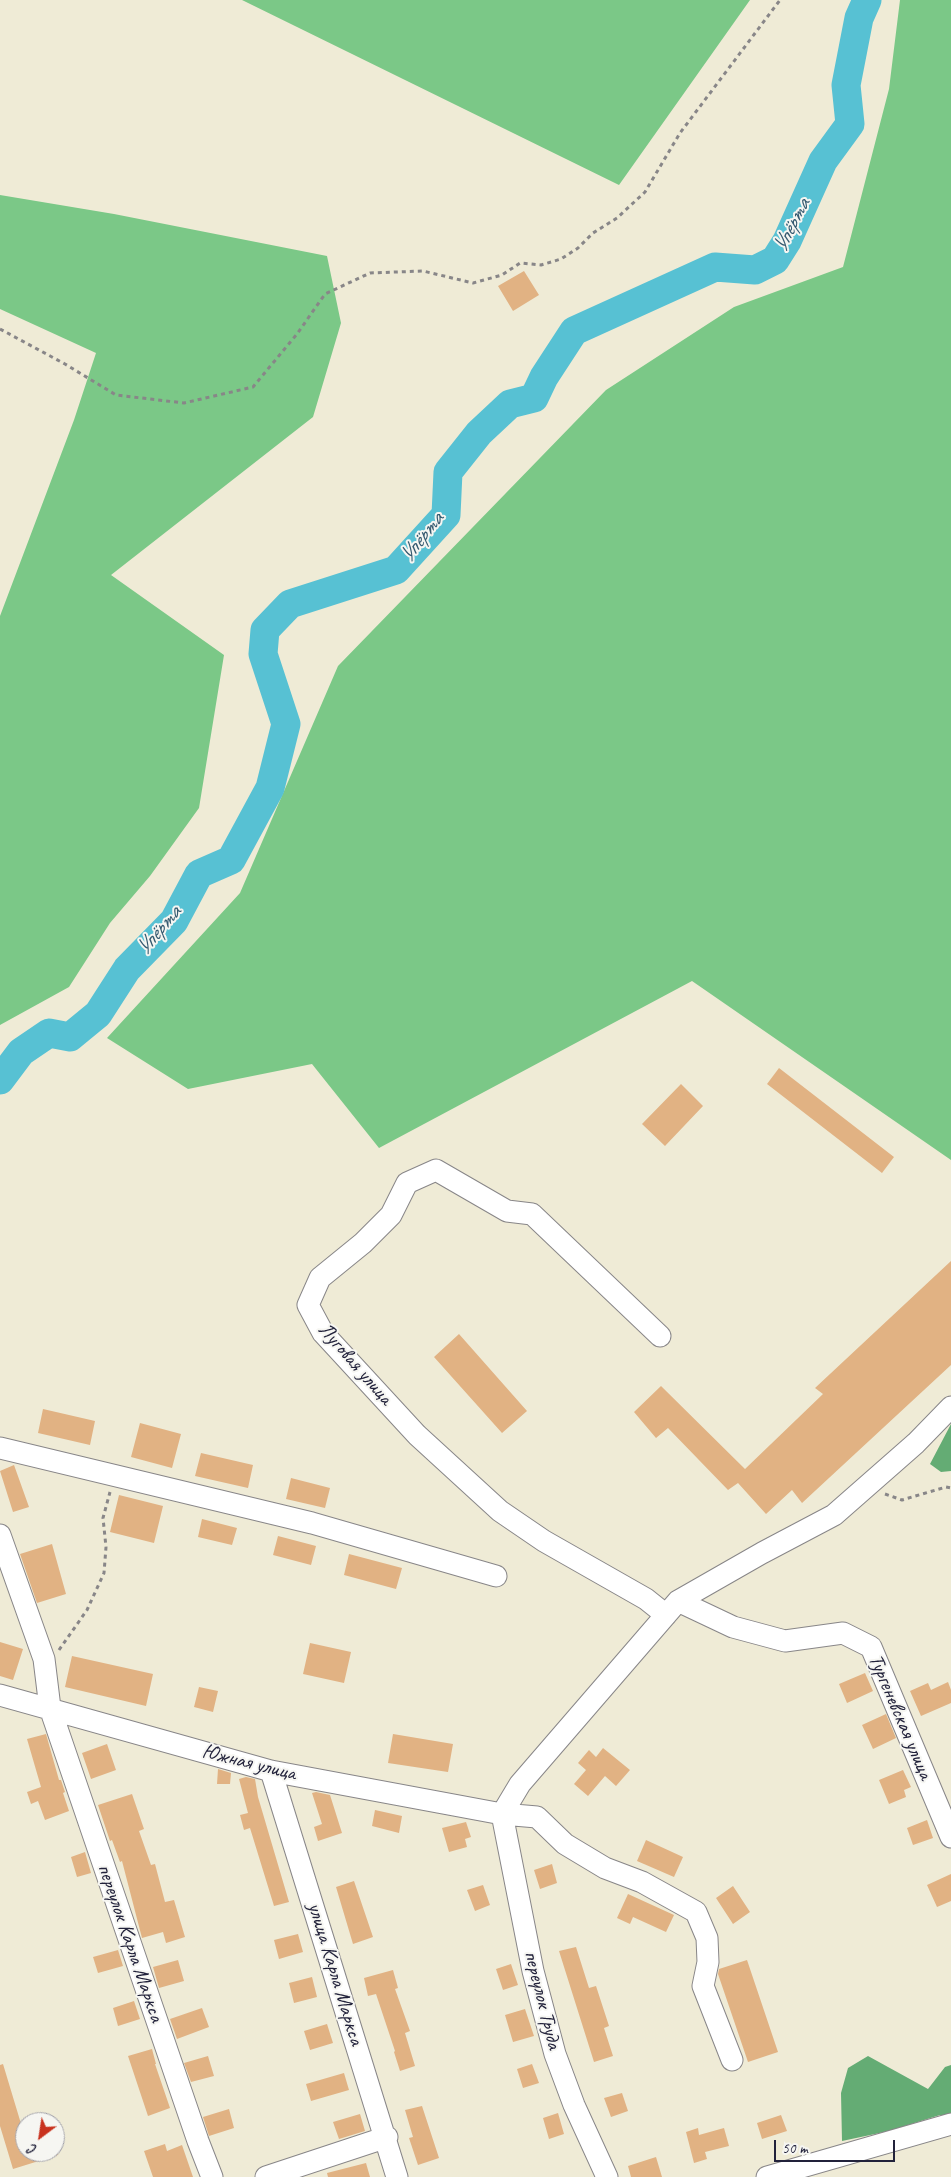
<!DOCTYPE html>
<meta charset="utf-8">
<style>
body{margin:0}
#map{position:relative;width:951px;height:2177px;overflow:hidden;background:#efebd6;font-family:Caveat,sans-serif}
canvas{display:block}
.north{position:absolute;left:15px;top:2112px;width:50px;height:50px;box-sizing:border-box;background:#f6f6f2;border:1px solid #a1a1a9;border-radius:50%;rotate:211deg;font-size:14px;font-weight:700;line-height:20px;text-align:center;color:#22223b}
.north::after{content:'';display:block;margin:auto;width:18px;height:22px;background:#c8321e;clip-path:polygon(50% 0,100% 100%,50% 72%,0 100%)}
.scale{position:absolute;left:774px;top:2140px;width:121px;height:22px;box-sizing:border-box;border:2px solid #22223b;border-top:0;padding-left:6px;font-size:15px;line-height:18px;white-space:nowrap;color:#22223b;-webkit-text-stroke:4px #f6f6f2;paint-order:stroke}
</style>
<div id="map">
<canvas width="951" height="2177"></canvas>
<div class="north">С</div>
<div class="scale">50 m</div>
</div>
<script>
const context = document.querySelector('canvas').getContext('2d');
context.lineJoin = 'round';
function fill(path, color) { context.fillStyle = color; context.fill(path, 'evenodd'); }
const toPath = rows => new Path2D(rows.map(r => 'M' + r).join(''));
function stroke(path, color, width, dash) { context.strokeStyle = color; context.lineWidth = width; context.lineCap = dash ? 'butt' : 'round'; context.setLineDash(dash || []); context.stroke(path); }
function write(font, color, halo, rows, align = 'center') {
  context.font = font + ' Caveat,sans-serif'; context.lineWidth = 4; context.setLineDash([]); context.textBaseline = 'middle'; context.strokeStyle = halo; context.fillStyle = color; for (const [text, x, y, turn = 0] of rows) {
    context.save(); context.translate(x, y); context.rotate((+turn || 0) * Math.PI / 180); context.textAlign = isNaN(turn) ? turn : align; if (halo) context.strokeText(text, 0, 0); context.fillText(text, 0, 0); context.restore();
  }
}
const green = toPath([
 [242,0,750,0,619,185],
 [900,0,951,0,951,1160,692,981,379,1148,312,1064,188,1089,107,1038,240,893,338,666,606,390,734,307,843,267,889,89],
 [0,195,114,214,327,256,341,323,313,417,111,575,224,655,199,808,150,876,110,923,69,987,0,1025,0,616,74,420,96,353,0,309]
]);
const forest = toPath([
 [951,1424,951,1471,941,1472,930,1464],
 [868,2056,928,2089,945,2067,951,2065,951,2127,940,2115,889,2131,842,2141,841,2093,848,2068]
]);
const river = toPath([
 [0,1080,21,1052,49,1033,70,1037,98,1014,127,969,174,921,199,874,231,860,270,788,286,724,263,654,265,630,290,604,396,570,446,515,448,472,479,433,510,404,534,398,544,377,574,331,715,267,755,270,775,260,787,241,823,161,850,124,846,85,859,18,867,0]
]);
const building = toPath([
 [524,271,539,295,513,311,498,286],
 [779,1068,894,1157,882,1173,767,1084],
 [681,1084,703,1106,665,1146,642,1124],
 [951,1261,951,1365,802,1503,792,1490,766,1514,738,1483,728,1490,668,1428,656,1438,634,1412,661,1386,745,1469,823,1394,815,1388],
 [459,1334,527,1411,502,1433,434,1357],
 [43,1409,95,1421,90,1445,38,1433],
 [140,1423,181,1434,172,1468,131,1457],
 [201,1453,253,1465,248,1488,195,1476],
 [14,1465,29,1507,13,1512,0,1471],
 [291,1478,330,1488,325,1508,286,1499],
 [119,1495,163,1506,154,1543,110,1532],
 [202,1519,237,1528,232,1545,198,1537],
 [278,1536,316,1546,311,1565,273,1555],
 [52,1544,66,1594,37,1603,20,1554],
 [349,1554,402,1568,396,1589,344,1575],
 [0,1642,23,1649,13,1680,0,1676],
 [310,1643,351,1652,344,1683,303,1674],
 [72,1656,153,1674,146,1706,65,1687],
 [865,1673,873,1691,847,1703,839,1684],
 [948,1682,951,1690,951,1703,921,1716,910,1691,928,1683,931,1690],
 [199,1687,218,1691,213,1712,194,1707],
 [886,1714,896,1738,873,1749,862,1725],
 [46,1734,59,1780,61,1780,65,1792,63,1793,69,1811,45,1820,38,1801,31,1804,27,1792,41,1787,27,1739],
 [393,1734,453,1744,448,1772,388,1763],
 [107,1744,116,1770,91,1779,82,1753],
 [603,1748,630,1770,616,1786,605,1776,588,1796,574,1784,586,1770,578,1763,589,1750,596,1757],
 [218,1769,231,1773,230,1784,217,1784],
 [903,1770,911,1787,904,1790,906,1797,889,1804,879,1780],
 [246,1777,255,1779,258,1797,289,1902,274,1906,250,1828,244,1830,240,1815,248,1813,239,1779],
 [316,1792,330,1795,342,1833,318,1841,314,1827,322,1824,312,1793],
 [132,1794,144,1829,139,1831,151,1865,155,1864,165,1902,174,1900,185,1937,166,1943,163,1932,142,1938,122,1861,120,1862,112,1840,110,1841,98,1805],
 [375,1810,402,1816,399,1833,372,1826],
 [927,1820,933,1838,913,1845,907,1828],
 [466,1822,471,1837,465,1839,467,1847,449,1852,442,1828],
 [646,1840,683,1857,674,1877,637,1861],
 [85,1852,91,1873,77,1877,71,1857],
 [552,1864,557,1883,540,1889,534,1870],
 [951,1874,951,1901,937,1907,927,1885],
 [354,1881,373,1937,353,1944,336,1887],
 [483,1885,490,1905,475,1911,467,1890],
 [733,1886,750,1912,733,1924,716,1898],
 [628,1894,674,1915,666,1932,633,1917,630,1924,617,1918],
 [298,1934,303,1952,279,1959,274,1940],
 [576,1947,589,1988,596,1986,609,2026,604,2028,613,2056,594,2062,559,1951],
 [118,1950,123,1966,98,1973,93,1957],
 [178,1960,184,1981,159,1988,153,1967],
 [747,1960,778,2052,748,2062,718,1974,719,1969],
 [511,1964,518,1985,503,1990,496,1969],
 [393,1970,398,1988,395,1989,410,2031,405,2033,415,2066,400,2071,394,2052,395,2051,376,1994,368,1996,364,1978],
 [312,1977,317,1997,294,2003,289,1983],
 [134,2001,140,2019,118,2026,113,2008],
 [202,2008,209,2027,177,2039,170,2019],
 [525,2009,534,2036,513,2042,505,2015],
 [327,2024,333,2043,310,2050,304,2031],
 [152,2049,156,2064,155,2064,170,2108,148,2116,128,2056],
 [208,2056,214,2076,191,2082,184,2063],
 [3,2064,25,2137,25,2152,57,2152,58,2155,13,2169,0,2126,0,2065],
 [532,2064,539,2083,523,2088,517,2069],
 [344,2073,349,2090,311,2101,306,2084],
 [622,2093,628,2111,611,2117,604,2098],
 [422,2106,439,2158,418,2165,409,2138,413,2137,405,2110],
 [229,2109,234,2128,209,2136,203,2117],
 [558,2113,564,2134,549,2139,543,2118],
 [360,2114,365,2131,339,2139,333,2122],
 [781,2115,787,2131,762,2139,757,2123],
 [698,2128,699,2135,724,2128,729,2146,705,2152,707,2159,694,2163,686,2132],
 [165,2144,167,2151,182,2145,193,2177,153,2177,144,2151],
 [656,2157,662,2177,631,2177,628,2166],
 [366,2163,370,2177,328,2177,327,2173]
]);
const path = toPath([
 [0,329,65,364,116,395,184,403,253,387,297,334,325,294,370,273,423,271,473,283,502,275,520,263,541,265,561,259,578,248,593,233,617,218,645,192,680,133,780,0],
 [885,1494,902,1500,946,1487,951,1488],
 [59,1650,87,1610,104,1573,106,1547,103,1518,110,1492]
]);
const minor = toPath([
 [660,1336,532,1214,507,1211,436,1170,407,1183,391,1215,363,1243,320,1278,308,1305,323,1333,417,1435,500,1511,544,1541,646,1599,666,1615],
 [0,1448,312,1523,496,1576],
 [0,1535,44,1659,50,1708,198,2141,212,2177],
 [678,1601,733,1627,785,1641,843,1633,871,1647,951,1837],
 [0,1695,271,1771,502,1814,537,1817,565,1844,605,1868,642,1882,696,1912,707,1938,708,1962,703,1986,732,2060],
 [271,1771,397,2177],
 [502,1814,520,1784,678,1601,762,1553,834,1515,916,1443,951,1407],
 [502,1814,533,1971,555,2054,574,2105,607,2177],
 [266,2177,387,2137],
 [767,2177,951,2124]
]);
const streetNames = [
 ["Луговая улица",355,1364,49],
 ["Тургеневская улица",900,1717,67],
 ["Южная улица",249,1763,14],
 ["переулок Карла Маркса",130,1943,71],
 ["улица Карла Маркса",335,1974,73],
 ["переулок Труда",542,2000,76]
];
const waterNames = [
 ["Упёрта",792,226,-63],
 ["Упёрта",422,538,-52],
 ["Упёрта",159,931,-50]
];
fill(green, '#7bc887');
fill(forest, '#64ac74');
stroke(river, '#57c1d3', 29);
fill(building, '#e1b283');
stroke(minor, '#888688', 23);
stroke(path, '#888688', 3, [4, 4]);
stroke(minor, '#fff', 21);
write('21px', '#22223b', '#f6f6f2', streetNames);
write('italic 22px', '#355a70', '#f6f6f2', waterNames);
</script>
